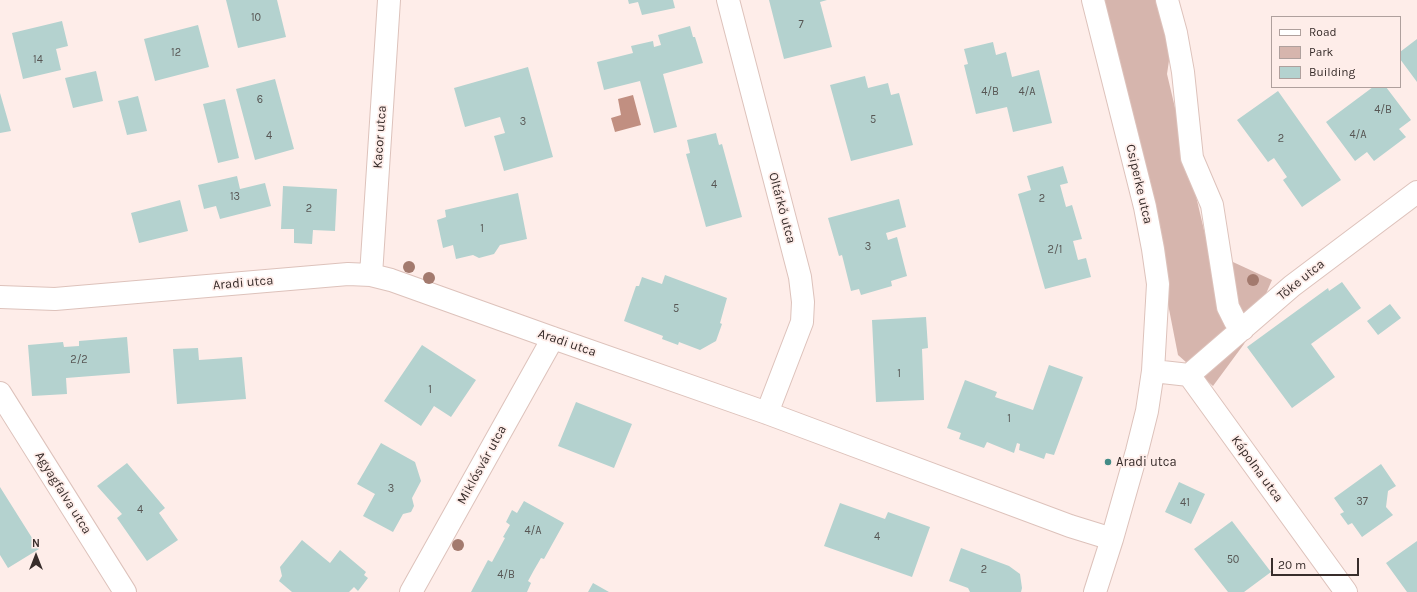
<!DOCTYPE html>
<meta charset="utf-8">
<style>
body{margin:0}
#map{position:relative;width:1417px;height:592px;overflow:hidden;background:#feede9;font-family:Karla,sans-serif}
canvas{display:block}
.legend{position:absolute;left:1271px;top:16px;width:130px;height:72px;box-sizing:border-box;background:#feede9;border:1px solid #afa09d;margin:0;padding:5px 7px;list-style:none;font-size:12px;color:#382d2b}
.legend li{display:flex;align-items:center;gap:8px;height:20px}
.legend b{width:20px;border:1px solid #afa09d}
.north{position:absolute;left:16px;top:536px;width:40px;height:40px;-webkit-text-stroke:3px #feede9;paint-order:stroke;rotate:0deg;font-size:11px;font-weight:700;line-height:16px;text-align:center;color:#382d2b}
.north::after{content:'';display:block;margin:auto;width:14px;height:18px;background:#382d2b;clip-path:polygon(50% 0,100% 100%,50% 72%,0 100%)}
.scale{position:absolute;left:1271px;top:558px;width:88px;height:18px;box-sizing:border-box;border:2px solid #382d2b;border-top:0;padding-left:5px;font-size:12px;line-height:14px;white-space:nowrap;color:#382d2b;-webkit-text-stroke:3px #feede9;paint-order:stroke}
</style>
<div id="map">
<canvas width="1417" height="592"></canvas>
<ul class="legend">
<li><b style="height:5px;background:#fff"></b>Road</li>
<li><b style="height:11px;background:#d6b5ad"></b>Park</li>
<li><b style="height:11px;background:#b4d2cf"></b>Building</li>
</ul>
<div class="north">N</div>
<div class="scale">20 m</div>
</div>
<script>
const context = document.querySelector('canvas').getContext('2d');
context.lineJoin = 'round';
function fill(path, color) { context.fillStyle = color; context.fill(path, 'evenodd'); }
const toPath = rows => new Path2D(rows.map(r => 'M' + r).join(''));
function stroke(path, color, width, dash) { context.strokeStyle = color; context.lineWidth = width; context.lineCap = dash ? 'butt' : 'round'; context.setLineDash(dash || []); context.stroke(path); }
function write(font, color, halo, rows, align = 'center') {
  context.font = font + ' Karla,sans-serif'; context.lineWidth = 3.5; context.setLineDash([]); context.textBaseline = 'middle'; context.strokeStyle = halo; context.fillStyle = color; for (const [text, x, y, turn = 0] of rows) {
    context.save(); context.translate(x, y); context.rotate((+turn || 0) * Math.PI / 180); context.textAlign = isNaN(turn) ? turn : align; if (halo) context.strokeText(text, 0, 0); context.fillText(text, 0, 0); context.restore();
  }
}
const green = toPath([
 [1098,0,1178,0,1167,74,1209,251,1272,280,1244,344,1213,386,1178,355,1149,207]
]);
const water = toPath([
 [633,95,641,125,615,132,611,118,621,115,618,99]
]);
const building = toPath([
 [226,0,277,0,286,37,238,48],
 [628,0,673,0,675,8,642,15,638,2,629,4],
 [769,0,827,0,820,2,832,47,784,59],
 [62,21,68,46,56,49,61,70,23,79,12,33],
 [198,25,209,67,155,81,144,39],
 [690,26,693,37,695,37,703,63,663,74,677,127,654,133,640,81,604,90,597,62,633,53,631,46,653,41,654,47,661,45,658,35],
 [1417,39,1417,82,1400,59,1400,52],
 [993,42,996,55,1006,52,1012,77,1039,70,1052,123,1013,132,1007,107,976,114,964,65,968,64,964,49],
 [528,67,553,157,504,171,494,136,505,133,500,117,465,127,454,88],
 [96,71,103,101,73,108,65,78],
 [865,76,868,88,888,83,891,95,899,93,913,145,851,161,830,85],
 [275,79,294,149,255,160,236,89],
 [1373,87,1386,87,1411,120,1399,129,1406,137,1374,161,1367,152,1355,161,1326,122],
 [1278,91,1341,180,1302,207,1283,180,1287,177,1274,158,1268,162,1237,120],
 [0,93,11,131,0,133],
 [138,96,147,131,127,135,118,101],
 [225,99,239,158,218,163,203,104],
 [716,133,719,145,722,144,742,217,706,227,686,154,690,153,687,140],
 [1063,166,1068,183,1060,185,1066,207,1072,205,1082,239,1073,241,1078,260,1086,258,1091,277,1045,289,1018,194,1031,190,1027,176],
 [237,176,240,189,265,183,271,206,220,219,216,206,204,209,198,185],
 [283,186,337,189,335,231,313,230,312,244,294,243,294,229,281,229],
 [518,193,527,239,500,245,494,254,479,258,473,255,456,259,453,245,443,248,437,220,446,217,445,210],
 [899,199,906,227,886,233,888,240,897,237,907,276,891,281,892,286,861,295,859,289,851,291,842,255,839,256,828,218],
 [180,200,188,231,139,243,131,213],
 [665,275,727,298,720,323,722,324,716,341,700,350,679,342,678,345,662,339,663,336,624,321,636,286,639,286,642,277,662,284],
 [1342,282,1361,308,1311,344,1335,377,1292,408,1247,347,1328,288,1329,291],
 [1390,304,1401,318,1378,335,1367,321],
 [926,317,928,348,922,349,924,400,876,402,872,320],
 [127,337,130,373,66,378,67,394,32,396,28,345,63,342,64,347,79,346,79,341],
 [422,345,476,380,451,417,434,406,421,426,384,401],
 [198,348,199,360,242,357,246,399,177,404,173,349],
 [1049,365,1083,377,1054,455,1046,453,1044,459,1019,450,1020,444,1017,443,1014,453,987,442,984,448,959,439,961,433,947,428,965,380,997,392,995,397,1033,410],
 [576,402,632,424,614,468,558,446],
 [381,443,415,462,421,481,412,498,414,506,411,512,403,514,393,532,363,516,375,494,357,484],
 [127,463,165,508,159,513,178,540,147,561,117,518,122,514,97,486],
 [1381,464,1396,486,1388,491,1386,507,1393,515,1362,537,1352,523,1348,525,1340,514,1344,512,1334,498],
 [1179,482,1205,494,1191,524,1165,512],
 [0,487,39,549,8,568,0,555],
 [524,501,564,523,544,559,541,558,534,570,528,581,531,583,527,592,471,592,488,560,492,562,505,538,503,537,510,525,506,522,512,510,517,513],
 [840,503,885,519,888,512,930,527,912,577,824,546],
 [1232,521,1271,572,1244,592,1228,592,1194,549],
 [302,540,330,563,340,550,366,572,364,575,368,578,358,591,354,587,349,592,292,592,279,581,282,576,280,567],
 [1417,541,1417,592,1407,592,1386,563],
 [961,548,1009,566,1020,574,1022,588,1021,592,970,592,968,588,949,581],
 [593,583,609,592,588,592]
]);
const minor = toPath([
 [728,0,800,277,803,302,802,322,767,413],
 [1093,0,1145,207,1153,249,1158,284,1153,371,1147,411,1137,451,1112,539,1095,592],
 [1167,0,1176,33,1183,72,1192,158,1212,205,1228,307,1235,321,1243,329],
 [371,275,389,0],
 [0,297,55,299,348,274,371,275,391,280,553,338,767,413,1070,526,1112,539],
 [1153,371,1189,375,1346,592],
 [1189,375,1292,286,1417,192],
 [0,393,125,592],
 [411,592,553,338]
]);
const trees = [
 [409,267],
 [429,278],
 [1253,280],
 [458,545]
];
const markers = [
 [1108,462,4,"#448c87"]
];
const numberNames = [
 ["10",256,18],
 ["7",801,25],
 ["12",176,53],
 ["14",38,60],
 ["4/B",990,92],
 ["4/A",1027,92],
 ["6",260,100],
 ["4/B",1383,110],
 ["5",873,120],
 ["3",523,122],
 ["4/A",1358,135],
 ["4",269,136],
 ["2",1281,139],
 ["4",714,185],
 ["13",235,197],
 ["2",1042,199],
 ["2",309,209],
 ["1",482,229],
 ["3",868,247],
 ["2/1",1055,250],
 ["5",676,309],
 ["2/2",79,360],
 ["1",899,374],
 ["1",430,390],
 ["1",1009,419],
 ["3",391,489],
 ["37",1362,502],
 ["41",1185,503],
 ["4",140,510],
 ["4/A",533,531],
 ["4",877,537],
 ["50",1233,560],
 ["2",984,570],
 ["4/B",506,575]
];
const streetNames = [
 ["Kacor utca",380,137,-86],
 ["Csiperke utca",1139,184,77],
 ["Oltárkő utca",782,208,75],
 ["Tőke utca",1301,280,-39],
 ["Aradi utca",243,283,-5],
 ["Aradi utca",567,343,19],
 ["Miklósvár utca",482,465,-61],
 ["Kápolna utca",1257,469,54],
 ["Agyagfalva utca",63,493,58]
];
const poiNames = [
 ["Aradi utca",1116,462]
];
fill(green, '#d6b5ad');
fill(water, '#c18f81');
fill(building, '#b4d2cf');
stroke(minor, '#ddc2bb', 24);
stroke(minor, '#fff', 22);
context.fillStyle = '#a37a6e';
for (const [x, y] of trees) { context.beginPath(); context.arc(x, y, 6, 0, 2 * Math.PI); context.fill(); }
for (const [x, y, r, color] of markers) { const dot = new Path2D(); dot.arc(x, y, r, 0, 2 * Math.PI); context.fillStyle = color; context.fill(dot); stroke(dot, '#feede9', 1.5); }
write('11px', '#575654', null, numberNames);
write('13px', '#382d2b', '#feede9', streetNames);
write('13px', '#382d2b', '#feede9', poiNames, 'left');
</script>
